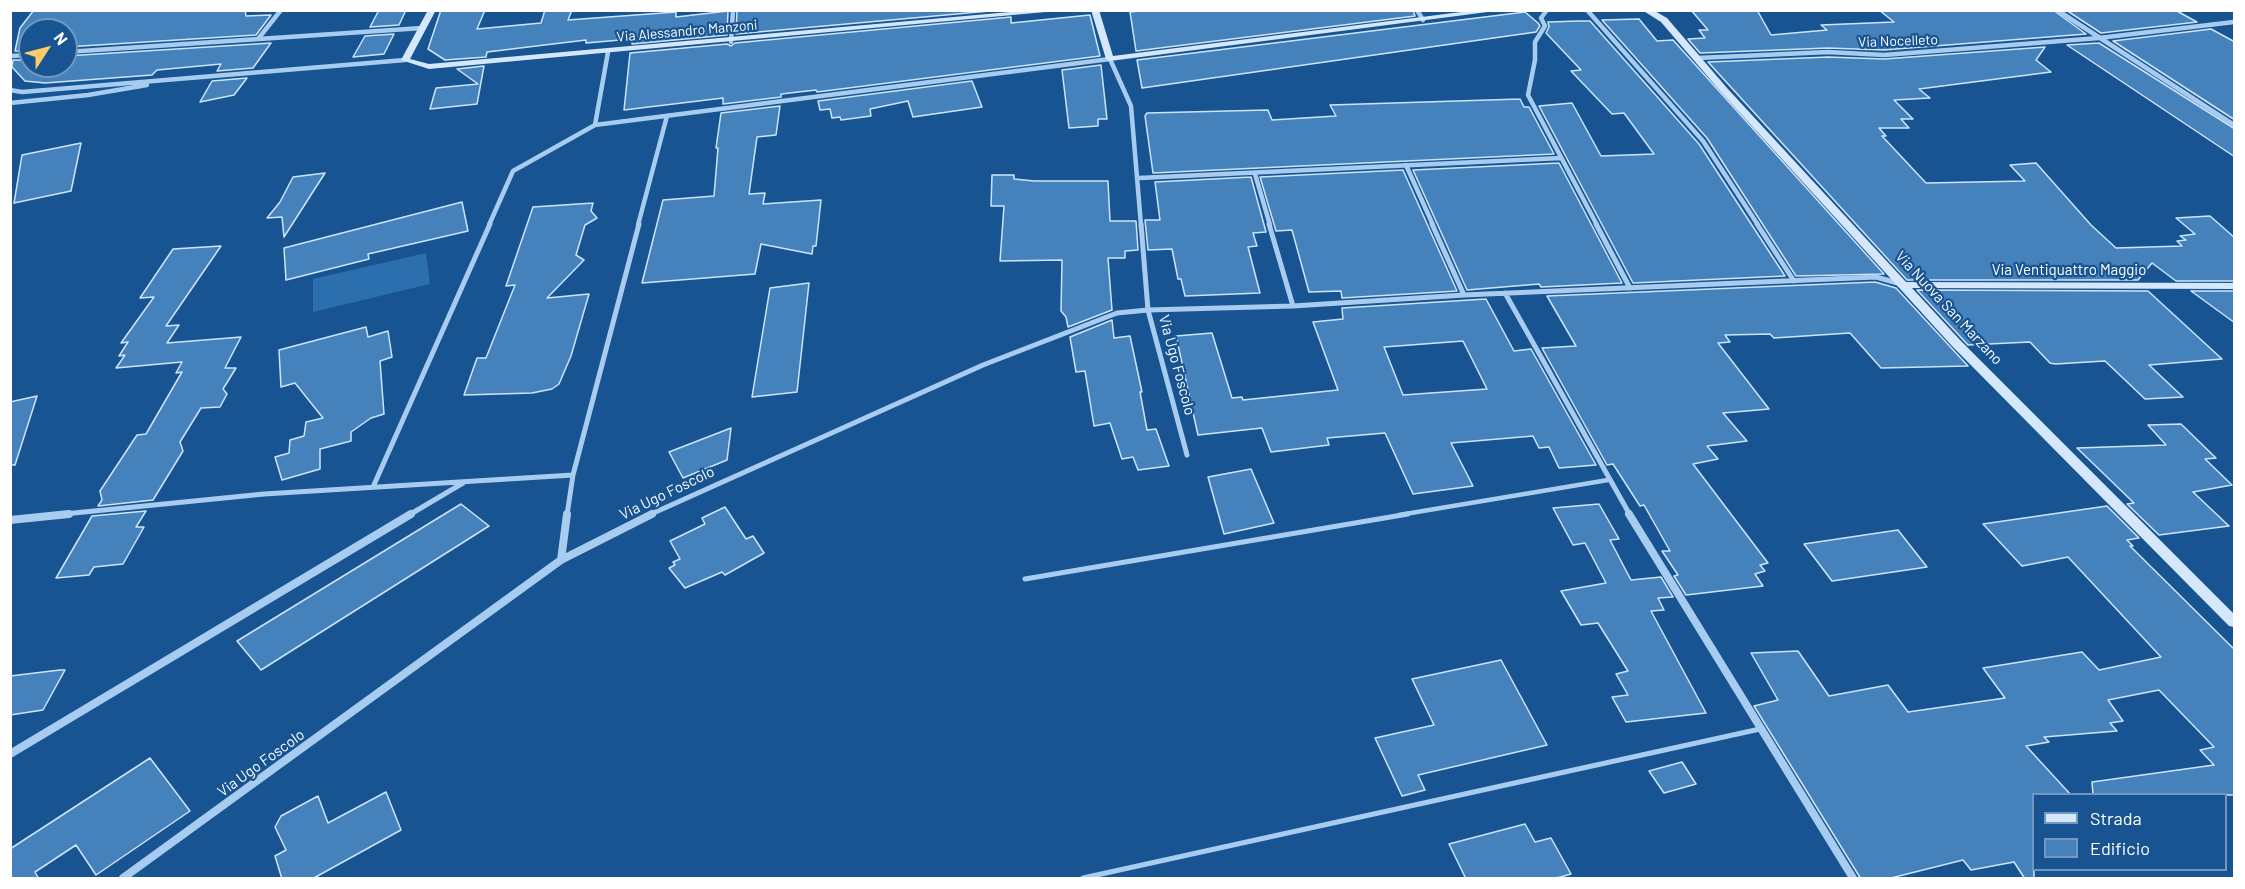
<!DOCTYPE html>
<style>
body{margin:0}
#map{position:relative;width:2245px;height:889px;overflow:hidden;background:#185491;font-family:Barlow,sans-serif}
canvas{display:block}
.frame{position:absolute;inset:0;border:12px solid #fff;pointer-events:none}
.legend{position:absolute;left:2032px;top:793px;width:195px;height:78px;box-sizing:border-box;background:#185491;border:2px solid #7498bd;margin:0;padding:8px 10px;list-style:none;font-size:18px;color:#fff}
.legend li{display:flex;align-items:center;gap:12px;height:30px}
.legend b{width:30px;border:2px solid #7498bd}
.north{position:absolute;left:18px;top:18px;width:60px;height:60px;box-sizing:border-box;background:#185491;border:2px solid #7498bd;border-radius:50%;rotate:54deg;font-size:16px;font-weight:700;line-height:24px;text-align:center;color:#fff}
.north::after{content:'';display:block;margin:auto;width:21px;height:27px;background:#ffc965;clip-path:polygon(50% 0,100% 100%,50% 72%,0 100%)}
</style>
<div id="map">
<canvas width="2245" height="889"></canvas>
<div class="frame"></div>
<ul class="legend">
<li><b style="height:8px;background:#d4e7fb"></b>Strada</li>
<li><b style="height:16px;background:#4581ba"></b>Edificio</li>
</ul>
<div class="north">N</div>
</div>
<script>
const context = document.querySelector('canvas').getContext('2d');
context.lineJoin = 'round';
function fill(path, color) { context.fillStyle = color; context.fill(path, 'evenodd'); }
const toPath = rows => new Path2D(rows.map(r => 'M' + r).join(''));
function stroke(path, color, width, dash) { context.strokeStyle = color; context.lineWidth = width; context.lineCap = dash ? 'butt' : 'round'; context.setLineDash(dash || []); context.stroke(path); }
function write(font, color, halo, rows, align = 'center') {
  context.font = font + ' Barlow,sans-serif'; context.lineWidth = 4.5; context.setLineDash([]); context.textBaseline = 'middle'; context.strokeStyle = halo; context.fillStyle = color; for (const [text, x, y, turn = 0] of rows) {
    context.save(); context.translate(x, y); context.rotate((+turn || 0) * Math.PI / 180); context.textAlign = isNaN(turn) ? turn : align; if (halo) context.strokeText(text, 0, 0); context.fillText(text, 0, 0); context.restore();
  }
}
const green = toPath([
 [426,253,430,284,313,312,313,279]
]);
const building = toPath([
 [34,10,245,10,246,16,271,15,256,35,66,47,66,30,30,30,30,51,15,51,20,28,34,10],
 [379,10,406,10,399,25,370,27,379,10],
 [441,10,485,10,477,29,541,23,545,10,572,10,568,20,676,12,676,17,728,11,727,35,632,44,632,39,586,43,586,40,487,52,486,57,445,60,428,49,441,10],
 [737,10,1001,10,736,34,737,10],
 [1149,10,1413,10,1415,16,1136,51,1130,12,1149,10],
 [1691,10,1757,10,1771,35,1827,30,1821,25,1894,22,1879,10,2053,10,2086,34,1884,50,1828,48,1700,53,1688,39,1705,38,1699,30,1708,30,1691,10],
 [2066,10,2175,10,2197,22,2101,33,2066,10],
 [1525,12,1538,23,1540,26,1536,32,1142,88,1137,60,1525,12],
 [1090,15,1100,56,817,92,816,90,781,94,781,97,723,104,723,98,624,110,630,53,727,44,731,46,735,43,1011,17,1011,23,1090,15],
 [1639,19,1657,41,1673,40,1884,274,1796,276,1707,138,1602,20,1639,19],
 [1579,21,1590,21,1699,144,1785,276,1633,283,1539,106,1572,103,1601,156,1654,154,1624,113,1612,114,1571,71,1581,70,1546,33,1549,27,1548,22,1579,21],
 [2211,29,2235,42,2235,120,2113,41,2211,29],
 [394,34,384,54,353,57,365,36,394,34],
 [271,43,253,68,217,71,221,64,157,70,152,75,45,83,25,81,12,67,13,60,30,60,30,66,66,66,66,56,271,43],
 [2099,43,2235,129,2235,157,2067,45,2099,43],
 [2045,47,2036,60,2051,72,1919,89,1930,98,1894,100,1913,119,1901,119,1909,128,1879,128,1886,136,1882,136,1926,183,2025,181,2010,165,2036,163,2091,225,2116,248,2182,246,2177,241,2186,240,2180,236,2195,234,2176,218,2210,216,2235,238,2235,281,2176,281,2152,263,2138,280,1907,280,1708,62,1828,57,1884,59,2045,47],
 [1101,65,1107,119,1098,119,1098,126,1069,128,1062,70,1101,65],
 [484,66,477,104,430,109,436,88,478,84,457,69,484,66],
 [247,78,234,95,200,102,212,81,247,78],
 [972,81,982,107,913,117,908,101,870,109,871,116,841,120,840,117,832,118,830,109,820,110,818,101,972,81],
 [1520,99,1524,107,1529,107,1554,154,1153,173,1145,116,1147,113,1268,110,1272,120,1336,116,1330,105,1520,99],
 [780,106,776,135,757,137,749,194,765,193,763,204,821,200,816,246,813,246,812,254,761,244,755,274,642,283,663,200,714,196,718,148,716,148,721,113,780,106],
 [81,143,71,191,14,203,22,155,81,143],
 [1559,163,1622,283,1541,287,1539,284,1467,290,1413,170,1559,163],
 [1403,170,1457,291,1342,298,1341,291,1309,292,1292,230,1276,231,1260,177,1403,170],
 [325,173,284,237,282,217,267,218,280,202,293,177,325,173],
 [992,175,1014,175,1014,179,1034,181,1108,181,1110,221,1136,221,1138,250,1125,251,1125,258,1108,258,1112,310,1068,327,1066,317,1061,311,1062,260,1000,261,1004,206,991,206,992,175],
 [1251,177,1266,232,1253,233,1257,246,1248,247,1260,293,1185,296,1181,279,1178,279,1172,249,1148,250,1145,220,1160,220,1155,182,1251,177],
 [462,202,468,231,368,254,369,259,286,280,284,248,462,202],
 [593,203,591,211,597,218,585,225,576,255,584,260,547,298,589,294,571,356,559,384,552,389,532,393,464,395,477,358,486,358,515,285,506,286,533,207,593,203],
 [221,246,166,326,179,325,167,343,241,337,225,368,236,368,223,389,227,394,220,407,201,408,180,442,183,451,153,500,98,506,102,500,100,491,137,435,146,434,182,372,176,373,182,362,116,368,125,355,119,356,128,342,121,343,154,297,140,298,173,249,221,246],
 [1875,282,1896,288,1968,366,1881,368,1850,333,1774,338,1770,334,1725,335,1730,342,1718,343,1769,409,1723,413,1747,441,1707,446,1718,459,1693,464,1768,563,1760,565,1765,571,1755,574,1763,586,1686,595,1674,576,1678,575,1662,551,1670,551,1644,505,1640,506,1613,464,1607,465,1542,348,1576,346,1547,296,1875,282],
 [809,283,797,392,752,397,770,288,809,283],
 [1917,290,2148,291,2222,359,2149,365,2183,397,2145,399,2105,361,2055,364,2050,363,2030,342,1968,345,1917,290],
 [2191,291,2235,291,2235,323,2191,291],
 [1486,299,1514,351,1531,349,1596,465,1559,468,1549,447,1539,448,1533,436,1451,443,1473,486,1413,494,1385,433,1327,438,1329,445,1271,452,1262,428,1198,435,1176,336,1212,333,1232,398,1242,397,1243,400,1338,390,1313,322,1343,319,1342,308,1486,299],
 [1463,341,1487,389,1403,395,1384,347,1463,341],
 [1112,320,1114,338,1130,336,1142,392,1140,392,1147,430,1156,429,1169,466,1138,470,1133,457,1122,459,1110,423,1094,426,1085,371,1076,372,1070,337,1112,320],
 [366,327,368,337,388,331,392,357,380,361,384,414,371,418,351,432,351,441,320,449,320,469,282,480,275,457,289,453,290,440,304,436,306,422,323,418,295,383,281,387,279,350,366,327],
 [37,396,15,465,10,465,10,402,37,396],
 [2181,424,2216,458,2205,459,2232,485,2193,492,2229,526,2159,535,2127,504,2134,503,2077,448,2166,445,2148,425,2181,424],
 [731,428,727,460,683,478,669,452,731,428],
 [1251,469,1274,523,1224,534,1208,477,1251,469],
 [461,504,489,526,261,670,237,641,461,504],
 [1599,504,1619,539,1610,540,1631,580,1661,577,1673,597,1658,598,1664,610,1651,611,1706,713,1626,722,1612,697,1628,695,1616,674,1628,671,1598,623,1581,625,1561,591,1606,583,1585,543,1573,545,1553,508,1599,504],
 [2107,506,2139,538,2127,540,2133,546,2130,546,2235,650,2235,795,2093,795,2092,782,2214,765,2200,750,2214,747,2159,690,2108,700,2123,721,2110,723,2117,731,2044,737,2049,742,2026,746,2071,795,2034,795,2034,879,2025,879,2014,862,1971,870,1963,860,1887,879,1861,879,1754,706,1778,700,1751,653,1798,651,1829,696,1888,685,1908,712,2005,698,1983,668,2082,652,2099,670,2161,657,2068,557,2022,566,1983,524,2107,506],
 [725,507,746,539,753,536,764,553,725,575,722,572,685,588,669,568,675,565,673,562,680,559,670,541,705,524,702,518,725,507],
 [146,511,136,527,144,527,123,564,94,567,89,575,56,578,92,516,146,511],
 [1898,530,1927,567,1832,581,1804,544,1898,530],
 [1501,660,1547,745,1418,775,1425,790,1402,796,1375,738,1434,725,1412,679,1501,660],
 [60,670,65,670,43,710,10,715,10,676,60,670],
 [150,758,190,811,96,875,76,845,35,872,39,879,10,879,10,849,150,758],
 [1682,762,1696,784,1664,793,1649,771,1682,762],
 [386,792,401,830,312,879,282,879,275,856,286,850,275,827,281,816,318,796,328,823,386,792],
 [1525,824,1535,842,1551,838,1571,874,1553,879,1466,879,1449,844,1525,824]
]);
const serviceFar1 = toPath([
 [1399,515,1608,480]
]);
const service = toPath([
 [1025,579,1408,514],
 [1083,878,1760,729]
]);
const minorFar2 = toPath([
 [1417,10,1423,20],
 [1547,10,1541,18,1545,26,1535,42,1535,60,1528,95,1597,225],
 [1587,10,1703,141,1758,225],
 [2057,10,2234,125],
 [258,39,281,10],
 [731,42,733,10],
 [66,52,422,28],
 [10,56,30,55],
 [1698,58,1828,52,1884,55,2099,38,2234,22],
 [10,90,22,92,405,60],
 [10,103,88,95,147,85],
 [595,125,608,52],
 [1406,165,1433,225],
 [1255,174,1270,225],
 [1139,178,1561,158],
 [489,225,513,171,595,125,1110,59,1131,106,1141,225],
 [638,225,667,116]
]);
const minorFar1 = toPath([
 [1141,224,1148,310,1293,306,1464,295,1876,277,1901,284],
 [1269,224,1293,306],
 [1432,224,1464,295],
 [1596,224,1630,288],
 [1757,224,1794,281],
 [1505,293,1630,515],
 [373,487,490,224],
 [54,515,264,494,573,475],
 [409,515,463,483],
 [567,515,573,475,639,224],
 [649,515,983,365,1117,313,1148,310,1187,455]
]);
const minor = toPath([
 [1629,514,1853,878],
 [10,520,69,514],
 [561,560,567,514],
 [10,754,411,514],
 [123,878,561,560,652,514]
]);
const secondary = toPath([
 [428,10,436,10,410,59,429,64,1032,10,1067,10,429,69,401,60,428,10],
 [1091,10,1099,10,1113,56,1477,10,1503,10,1110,61,1106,59,1091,10],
 [1642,10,1653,10,1667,18,1727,88,1906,282,2234,283,2234,289,1912,288,1960,340,2234,614,2234,627,2229,626,1952,346,1721,92,1661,22,1642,10]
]);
const farStreetnames = [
 ["Via Alessandro Manzoni",687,31,-5],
 ["Via Nocelleto",1898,41,-2]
];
const streetNames = [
 ["Via Ventiquattro Maggio",2069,270],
 ["Via Nuova San Marzano",1949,308,47],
 ["Via Ugo Foscolo",1177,365,75],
 ["Via Ugo Foscolo",667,493,-26],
 ["Via Ugo Foscolo",261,763,-36]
];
fill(green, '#2b6faf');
fill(building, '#4581ba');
stroke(building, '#cde5fb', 1.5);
stroke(serviceFar1, '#a7ccef', 4.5);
stroke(service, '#a7ccef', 5);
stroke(minorFar2, '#a7ccef', 4.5);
stroke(minorFar1, '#a7ccef', 5);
stroke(minor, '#a7ccef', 8);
fill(secondary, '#d4e7fb');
write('14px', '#fff', '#185491', farStreetnames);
write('15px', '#fff', '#185491', streetNames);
</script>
